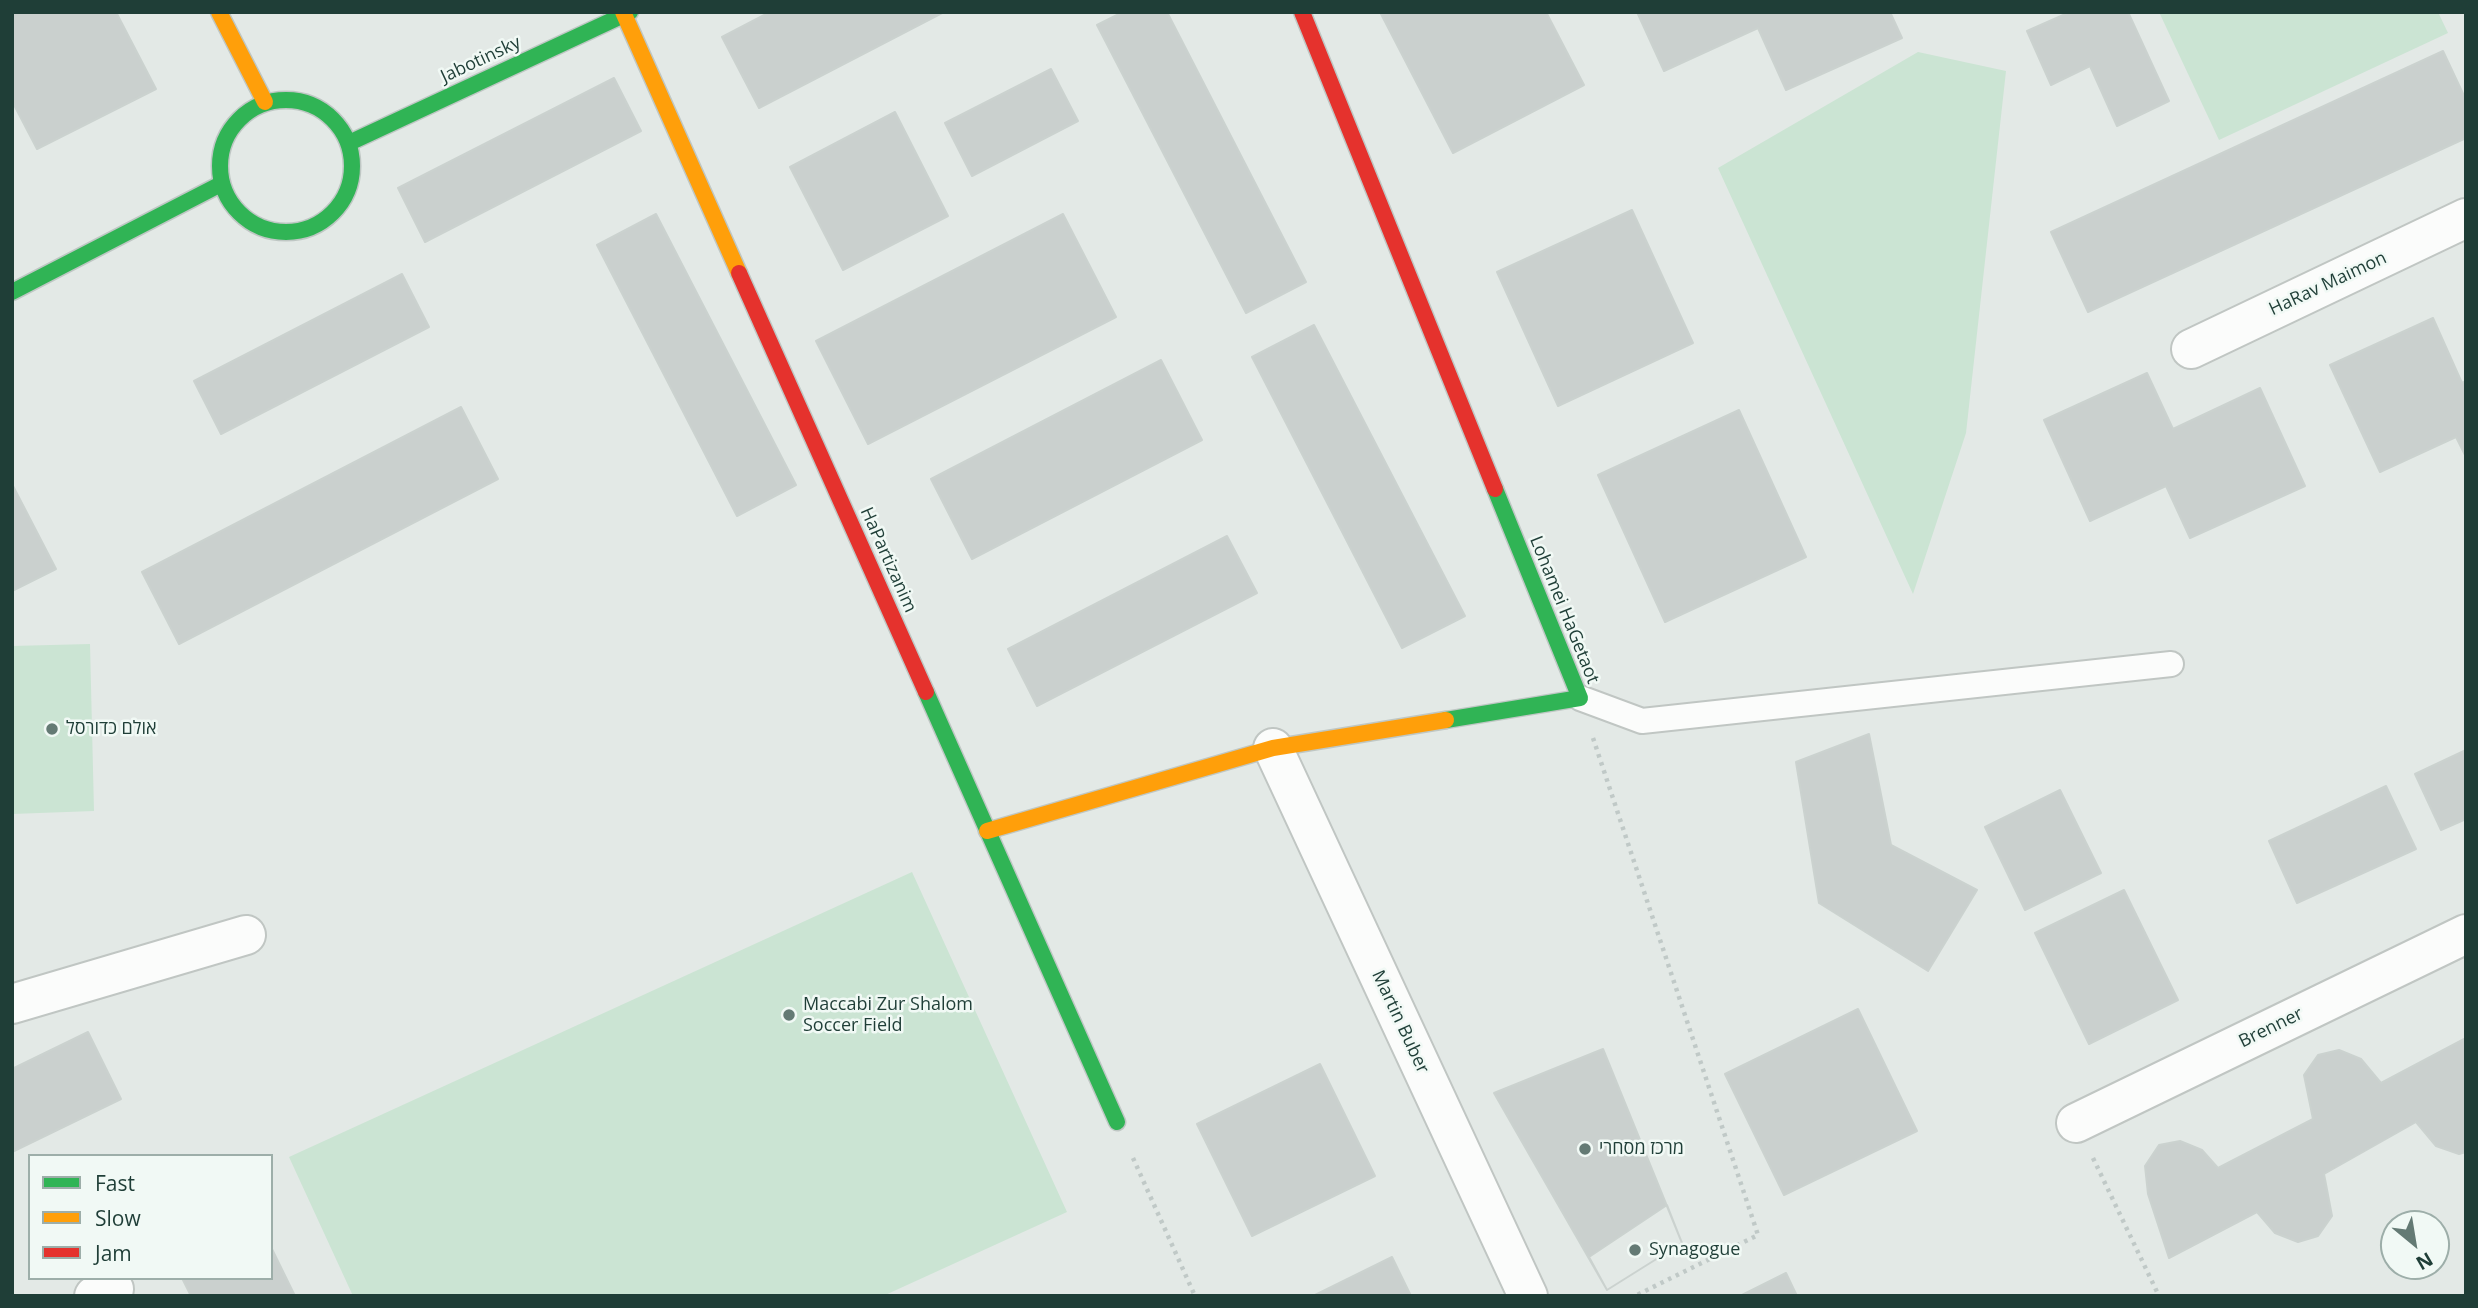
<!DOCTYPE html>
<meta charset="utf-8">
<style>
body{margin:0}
#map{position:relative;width:2478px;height:1308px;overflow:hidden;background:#e3e9e6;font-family:"Open Sans",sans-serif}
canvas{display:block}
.frame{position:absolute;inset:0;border:14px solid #1f3e37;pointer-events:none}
.legend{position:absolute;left:28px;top:1154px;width:245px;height:126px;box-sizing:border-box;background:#f1f9f5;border:2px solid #9daea9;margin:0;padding:9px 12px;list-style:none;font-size:21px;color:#1f3e37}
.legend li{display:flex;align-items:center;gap:14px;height:35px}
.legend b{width:35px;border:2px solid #9daea9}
.north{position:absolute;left:2380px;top:1210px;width:70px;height:70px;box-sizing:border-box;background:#f1f9f5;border:2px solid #9daea9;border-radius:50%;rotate:150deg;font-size:19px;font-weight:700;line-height:28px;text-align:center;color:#1f3e37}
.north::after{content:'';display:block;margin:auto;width:24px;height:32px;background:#647a74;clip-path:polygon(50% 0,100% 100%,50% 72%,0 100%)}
</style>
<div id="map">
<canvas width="2478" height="1308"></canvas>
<div class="frame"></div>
<ul class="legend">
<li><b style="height:9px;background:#30b455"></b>Fast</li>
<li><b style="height:9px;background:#ff9f0a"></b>Slow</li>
<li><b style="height:9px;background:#e5322d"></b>Jam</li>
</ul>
<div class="north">N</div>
</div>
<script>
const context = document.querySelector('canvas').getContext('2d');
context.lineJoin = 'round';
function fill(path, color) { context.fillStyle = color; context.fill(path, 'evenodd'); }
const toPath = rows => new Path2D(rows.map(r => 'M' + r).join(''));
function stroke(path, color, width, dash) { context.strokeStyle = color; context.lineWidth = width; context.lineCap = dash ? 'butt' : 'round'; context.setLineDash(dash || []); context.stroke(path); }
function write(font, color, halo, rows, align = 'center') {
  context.font = font + ' "Open Sans",Heebo,sans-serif'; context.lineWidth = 5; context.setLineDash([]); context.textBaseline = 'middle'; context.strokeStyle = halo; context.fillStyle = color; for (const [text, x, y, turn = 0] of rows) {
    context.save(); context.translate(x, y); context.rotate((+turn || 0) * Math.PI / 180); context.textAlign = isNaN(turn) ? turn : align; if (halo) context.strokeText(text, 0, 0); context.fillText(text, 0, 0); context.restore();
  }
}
const green = toPath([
 [2159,12,2438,12,2448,33,2219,140],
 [1918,52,2006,71,1966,433,1913,594,1718,168],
 [90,644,94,811,12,814,12,646],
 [912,872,1067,1212,883,1296,353,1296,289,1157]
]);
const building = toPath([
 [12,12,116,12,156,89,37,149,12,101,12,12],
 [770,12,944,12,759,108,722,37,770,12],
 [1123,12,1167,12,1306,282,1246,313,1097,25,1123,12],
 [1380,12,1546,12,1584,85,1453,153,1380,12],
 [1637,12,1890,12,1902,38,1786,90,1758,28,1664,71,1637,12],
 [2070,12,2128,12,2169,101,2117,126,2090,66,2051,85,2027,31,2070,12],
 [2443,51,2466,100,2466,138,2088,312,2051,232,2443,51],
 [1051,69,1078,121,972,176,945,123,1051,69],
 [614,78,641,131,425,242,398,188,614,78],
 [895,112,948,216,843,270,790,167,895,112],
 [1632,210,1693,343,1558,406,1497,272,1632,210],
 [656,214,796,485,737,516,597,245,656,214],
 [1063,214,1116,317,868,444,816,341,1063,214],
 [402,274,429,327,221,434,194,381,402,274],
 [2433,318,2462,383,2466,381,2466,457,2456,437,2380,472,2330,365,2433,318],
 [1314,325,1465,616,1402,648,1252,357,1314,325],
 [1161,360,1202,440,972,559,931,479,1161,360],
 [2147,373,2173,429,2260,388,2305,486,2190,538,2166,486,2090,521,2044,420,2147,373],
 [461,407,498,479,179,644,142,572,461,407],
 [1739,410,1806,557,1665,622,1598,475,1739,410],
 [12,484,56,569,12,591,12,484],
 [1227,536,1257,593,1037,706,1008,649,1227,536],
 [1869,734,1891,845,1977,890,1928,971,1819,903,1796,762,1869,734],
 [2466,750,2466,819,2441,830,2415,774,2466,750],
 [2386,786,2416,849,2297,903,2269,841,2386,786],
 [2060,790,2101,873,2025,910,1985,827,2060,790],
 [2124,890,2178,1000,2089,1044,2035,933,2124,890],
 [1858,1009,1917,1131,1784,1195,1725,1074,1858,1009],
 [88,1032,121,1099,12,1152,12,1069,88,1032],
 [2466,1038,2466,1152,2459,1154,2436,1146,2416,1122,2324,1174,2332,1216,2318,1236,2298,1242,2275,1233,2257,1212,2169,1258,2148,1194,2145,1166,2159,1145,2180,1141,2202,1150,2218,1168,2313,1119,2304,1075,2318,1055,2339,1050,2361,1059,2381,1083,2466,1038],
 [1603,1049,1682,1243,1607,1290,1494,1093,1603,1049],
 [1320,1064,1375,1176,1252,1236,1197,1124,1320,1064],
 [1667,1205,1682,1243,1607,1290,1589,1257,1667,1205],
 [271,1247,295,1296,191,1296,182,1278,271,1278,271,1247],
 [1392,1257,1411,1296,1313,1296,1392,1257],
 [1786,1273,1797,1296,1740,1296,1786,1273]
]);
const path = toPath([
 [1593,738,1758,1235,1635,1296],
 [1133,1158,1195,1296],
 [2093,1158,2159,1296]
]);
const lane = toPath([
 [1580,698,1642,721,2171,664]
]);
const street = toPath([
 [2191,349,2466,218],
 [1273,748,1528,1296],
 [12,1004,246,935],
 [2076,1123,2466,934],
 [94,1296,114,1289]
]);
const fast = toPath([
 '220 166a66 66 0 1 1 132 0a66 66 0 1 1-132 0Z',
 [349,143,630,12],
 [12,292,221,184],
 [926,692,1117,1122],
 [1446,720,1580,698,1495,489]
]);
const slow = toPath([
 [219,12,265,102],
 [623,12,739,273],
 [987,831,1273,748,1446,720]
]);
const jam = toPath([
 [1302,12,1495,489],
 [739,273,926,692]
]);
const markers = [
 [52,729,7,"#647a74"],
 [789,1015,7,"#647a74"],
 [1585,1149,7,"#647a74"],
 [1635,1250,7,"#647a74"]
];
const streetNames = [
 ["Jabotinsky",481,60,-25],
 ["HaRav Maimon",2328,284,-25],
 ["HaPartizanim",888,560,66],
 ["Lohamei HaGetaot",1564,610,68],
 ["Martin Buber",1400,1022,65],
 ["Brenner",2271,1028,-26]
];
const poiNames = [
 ["אולם כדורסל",66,729],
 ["Maccabi Zur Shalom",803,1005],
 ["Soccer Field",803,1026],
 ["מרכז מסחרי",1599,1149],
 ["Synagogue",1649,1250]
];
fill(green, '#cbe4d3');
fill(building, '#cad0ce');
stroke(building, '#cbd2cf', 2);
stroke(lane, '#c0c6c3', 28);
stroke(street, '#c0c6c3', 42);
stroke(fast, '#bfc7c4', 19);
stroke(slow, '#bfc7c4', 19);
stroke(jam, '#bfc7c4', 19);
stroke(path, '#c0c9c7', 4.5, [3.5, 5]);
stroke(lane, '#fbfcfb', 24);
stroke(street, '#fbfcfb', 38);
stroke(fast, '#30b455', 16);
stroke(slow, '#ff9f0a', 16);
stroke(jam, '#e5322d', 16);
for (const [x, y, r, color] of markers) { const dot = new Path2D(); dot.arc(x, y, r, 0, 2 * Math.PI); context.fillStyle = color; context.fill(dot); stroke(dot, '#f1f9f5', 2.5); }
write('18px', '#1f3e37', '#f1f9f5', streetNames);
write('18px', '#1f3e37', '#f1f9f5', poiNames, 'left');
</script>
